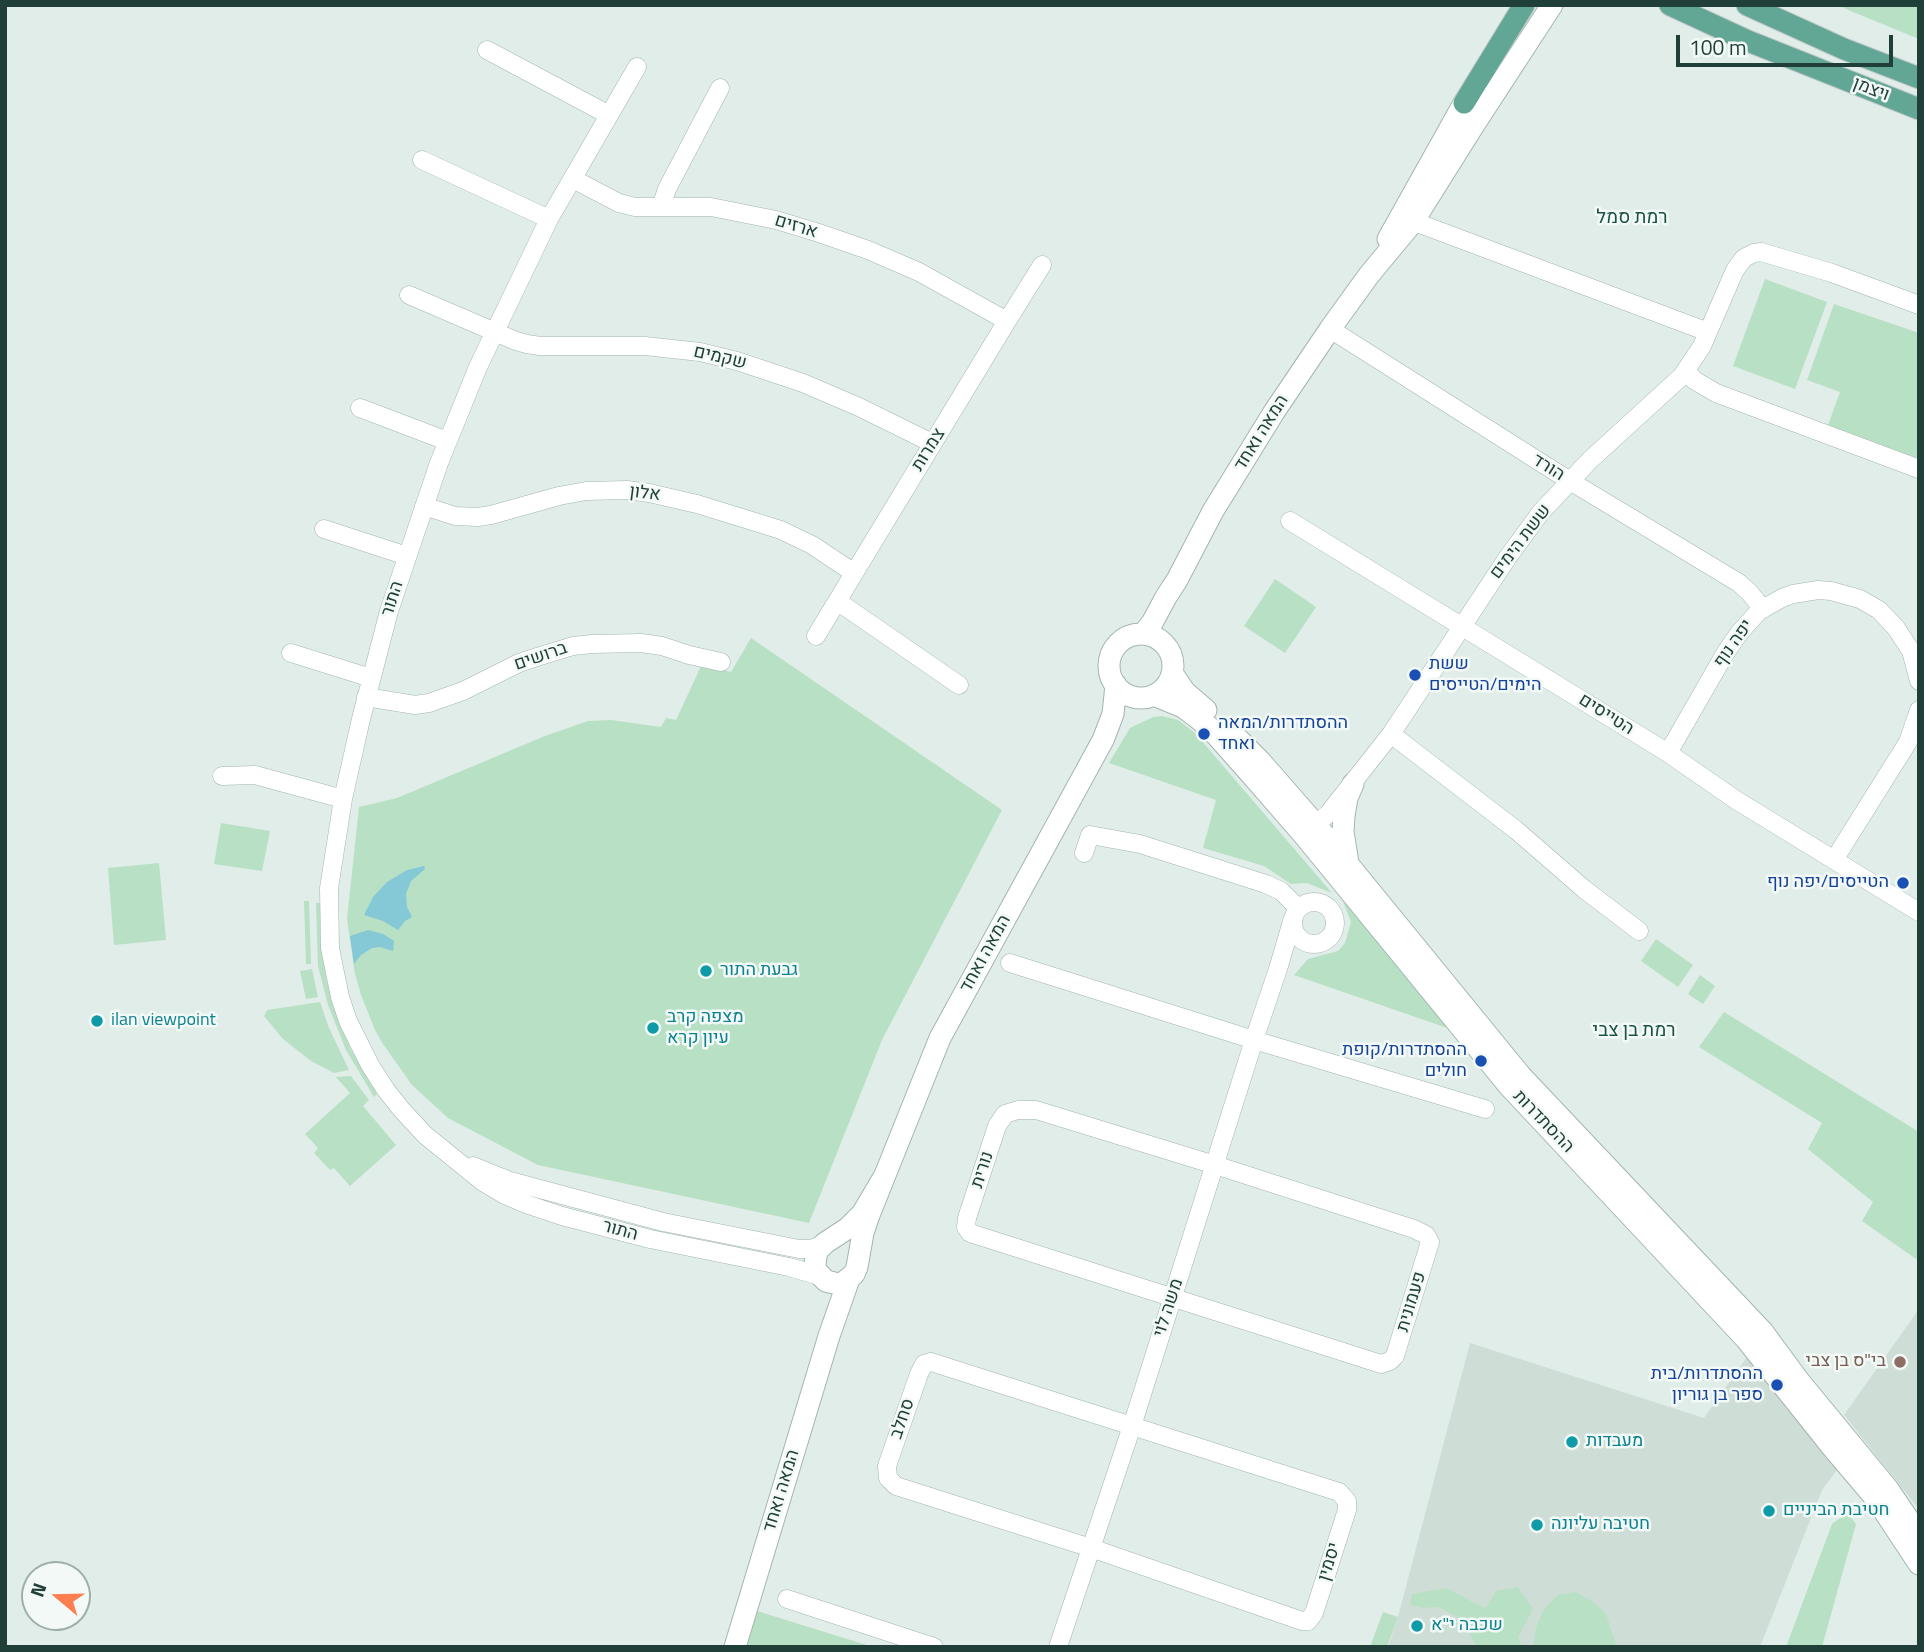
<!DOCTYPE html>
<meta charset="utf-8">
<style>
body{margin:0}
#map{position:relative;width:1924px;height:1652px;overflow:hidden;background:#e1ede8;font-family:"Titillium Web",sans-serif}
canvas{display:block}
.frame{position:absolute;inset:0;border:7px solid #203f38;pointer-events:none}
.north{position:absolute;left:21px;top:1561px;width:70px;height:70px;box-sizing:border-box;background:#f2f9f6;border:2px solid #9eafaa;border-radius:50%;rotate:289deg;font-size:19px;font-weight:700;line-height:28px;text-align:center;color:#203f38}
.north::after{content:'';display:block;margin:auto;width:24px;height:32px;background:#fd7e50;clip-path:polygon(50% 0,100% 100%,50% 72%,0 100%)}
.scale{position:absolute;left:1676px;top:35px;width:217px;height:32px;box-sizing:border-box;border:4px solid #203f38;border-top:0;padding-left:9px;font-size:21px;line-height:24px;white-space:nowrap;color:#203f38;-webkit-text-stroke:5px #f2f9f6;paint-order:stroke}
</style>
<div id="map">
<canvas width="1924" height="1652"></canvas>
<div class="frame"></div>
<div class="north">N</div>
<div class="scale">100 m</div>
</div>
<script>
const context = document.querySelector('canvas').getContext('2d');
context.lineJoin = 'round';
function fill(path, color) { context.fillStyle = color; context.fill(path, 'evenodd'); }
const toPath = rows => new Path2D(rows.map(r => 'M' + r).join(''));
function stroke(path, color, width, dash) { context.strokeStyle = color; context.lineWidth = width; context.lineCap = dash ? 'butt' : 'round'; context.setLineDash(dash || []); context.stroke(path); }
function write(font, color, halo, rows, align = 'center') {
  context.font = font + ' "Titillium Web",Heebo,sans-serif'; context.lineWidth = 5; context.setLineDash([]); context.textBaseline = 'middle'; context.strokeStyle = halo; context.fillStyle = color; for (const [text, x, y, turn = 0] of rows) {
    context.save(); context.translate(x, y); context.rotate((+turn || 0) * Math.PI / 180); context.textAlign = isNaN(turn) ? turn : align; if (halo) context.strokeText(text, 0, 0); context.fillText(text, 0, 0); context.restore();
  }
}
const built = toPath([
 [1919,1309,1919,1509,1844,1415],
 [1470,1343,1704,1418,1749,1354,1815,1434,1837,1470,1822,1490,1760,1647,1388,1647,1398,1617]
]);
const green = toPath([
 [1838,5,1919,5,1919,39,1853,12],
 [1765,279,1827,302,1795,389,1733,366],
 [1834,304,1919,333,1919,459,1828,425,1840,392,1807,380],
 [1275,579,1316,607,1285,653,1244,626],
 [751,638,1002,810,882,1040,809,1223,538,1165,448,1118,412,1085,383,1044,375,1030,361,995,355,974,347,919,359,807,397,798,545,736,588,721,611,720,661,727,666,718,676,720,702,664,731,672],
 [1162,716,1178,720,1195,733,1332,893,1307,883,1291,884,1264,866,1203,848,1216,800,1109,763,1130,728,1153,717],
 [221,823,270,831,262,871,214,864],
 [159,863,166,940,114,945,108,868],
 [304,901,309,901,311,964,306,964],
 [1343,901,1456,1031,1294,975,1308,959,1338,951,1345,943,1351,922],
 [316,903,320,903,321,948,327,982,333,1004,350,1048,377,1094,374,1097,346,1050,328,1005,318,966],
 [1656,939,1693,965,1678,987,1641,961],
 [312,969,318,997,306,999,300,971],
 [1700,975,1715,986,1703,1004,1688,994],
 [320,1002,329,1028,349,1070,334,1073,311,1061,283,1039,264,1016,267,1010],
 [1724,1012,1919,1132,1919,1261,1862,1221,1873,1202,1808,1149,1822,1123,1699,1047],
 [351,1076,369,1100,363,1106,396,1145,350,1186,334,1168,330,1170,314,1153,318,1148,305,1134,350,1093,336,1077],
 [1847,1513,1856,1524,1822,1647,1786,1647,1832,1524],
 [1518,1587,1533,1609,1518,1637,1522,1647,1476,1647,1464,1620,1438,1607,1423,1608,1410,1605,1412,1594,1447,1588,1474,1603,1486,1608,1496,1591],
 [1576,1592,1596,1604,1606,1614,1616,1644,1615,1647,1533,1647,1537,1625,1544,1609,1558,1595],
 [757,1611,873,1647,746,1647],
 [1383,1612,1398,1617,1387,1647,1370,1647]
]);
const water = toPath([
 [424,866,425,869,411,881,406,894,407,907,412,917,405,921,398,930,383,921,364,915,373,897,387,882,407,870],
 [368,930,383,934,394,941,393,951,380,947,372,948,361,955,354,964,350,936]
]);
const minor = toPath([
 [487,50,609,115],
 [637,67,549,219,478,367,439,463,389,611,361,719,343,799,329,888,330,948,340,997,348,1021,370,1065,386,1090,401,1109,425,1135,483,1182,505,1195,526,1204,562,1216,650,1239,789,1267,820,1276],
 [422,160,549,219],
 [573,179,619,203,635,207,711,207,776,220,819,233,868,250,919,272,1007,321],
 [661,207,667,189,720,88],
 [1402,221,1423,225,1708,332],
 [409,295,516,341,527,344,540,346,645,346,700,352,737,361,803,383,859,407,932,443],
 [1330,329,1570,481,1739,583,1749,592,1763,609],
 [1686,371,1694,380,1716,393,1919,469],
 [360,408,447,441],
 [424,506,455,516,478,517,491,515,559,496,586,491,627,490,649,493,697,504,781,530,812,545,854,573],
 [1290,521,1668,753,1736,800,1919,912],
 [324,529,407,556],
 [837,601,959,685],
 [816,636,1007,321,1042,265],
 [291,653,371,678],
 [366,697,415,705,429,703,463,691,519,663,537,657,573,646,592,644,641,643,662,646,689,655,721,662],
 [1391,734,1516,830,1584,889,1639,931],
 [1668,753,1726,652,1740,632,1759,611,1782,598,1793,594,1818,590,1831,591,1860,599,1879,610,1896,628,1911,651,1919,681],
 [222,776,255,775,343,799],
 [1306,832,1328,814,1391,734,1508,557,1541,512,1590,460,1682,376,1702,346,1735,270,1744,258,1754,253,1761,252,1832,273,1919,305],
 [1084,853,1090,835,1140,844,1266,884,1281,891,1298,908],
 [1834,860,1908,742,1919,710],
 '1293 923a21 21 0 1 1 42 0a21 21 0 1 1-42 0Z',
 [1010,963,1254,1040,1485,1109],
 [1018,1110,1036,1110,1215,1165,1414,1229,1426,1235,1430,1242,1395,1356,1390,1361,1381,1364,970,1233,966,1227,967,1218,997,1126,1005,1114,1018,1110],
 [473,1166,510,1181,663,1222,799,1249,811,1249,821,1245],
 [931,1362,1339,1492,1347,1501,1347,1510,1314,1613,1308,1621,1302,1621,1091,1548,896,1486,888,1478,887,1466,919,1374,924,1364,931,1362],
 [787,1599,934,1647],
 [1058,1647,1132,1426,1254,1040,1278,969,1293,918]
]);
const tertiary = toPath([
 [1388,239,1464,103,1475,88],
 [1143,634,1152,623,1166,597,1177,580,1213,511,1274,412,1330,329,1369,275,1413,222,1472,128,1552,5],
 '1109 666a32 32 0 1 1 64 0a32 32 0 1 1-64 0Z',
 [1172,673,1185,692,1206,710],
 [1154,695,1183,707,1199,719,1210,728,1249,772,1303,834,1509,1086,1746,1339,1832,1447,1876,1499,1919,1564],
 [1230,731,1261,762,1316,825,1521,1076,1763,1332,1799,1381,1888,1489,1919,1535],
 [1348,863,1343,832,1344,816,1347,798,1353,784],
 [885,1175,862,1214,848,1228,825,1243,817,1251,815,1264,816,1271,826,1281,838,1284,844,1282,854,1274,857,1267,863,1233,869,1215,940,1038,1103,740,1113,714,1116,685],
 [735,1647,829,1336,849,1279]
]);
const primary = toPath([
 [1670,5,1748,41,1919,109],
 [1747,5,1844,49,1919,78],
 [1464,103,1524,5]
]);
const markers = [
 [1415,675,7,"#1a4fb4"],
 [1204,734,7,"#1a4fb4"],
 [1903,883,7,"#1a4fb4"],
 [706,971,7,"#0f9aa8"],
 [97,1021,7,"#0f9aa8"],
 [653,1028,7,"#0f9aa8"],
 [1481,1061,7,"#1a4fb4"],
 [1900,1362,7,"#8d6e63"],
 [1777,1385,7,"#1a4fb4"],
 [1572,1442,7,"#0f9aa8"],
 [1769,1511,7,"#0f9aa8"],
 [1537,1525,7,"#0f9aa8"],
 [1417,1626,7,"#0f9aa8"]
];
const streetNames = [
 ["ויצמן",1871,90,21],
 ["ארזים",796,227,17],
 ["שקמים",720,358,13],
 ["המאה ואחד",1262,433,-58],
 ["צמרות",929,450,-58],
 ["הורד",1548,468,32],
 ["אלון",645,494,7],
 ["ששת הימים",1521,542,-53],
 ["התור",393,599,-72],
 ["יפה נוף",1734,644,-55],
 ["ברושים",541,657,-19],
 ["הטייסים",1606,715,32],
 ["המאה ואחד",986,954,-61],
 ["ההסתדרות",1543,1122,46],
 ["נורית",983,1170,-72],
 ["התור",620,1231,15],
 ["פעמונית",1412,1302,-73],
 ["משה לוי",1169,1308,-72],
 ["סחלב",903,1419,-71],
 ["המאה ואחד",782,1491,-73],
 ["יסמין",1330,1562,-73]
];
const transitNames = [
 ["ששת",1429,665,"left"],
 ["הימים/הטייסים",1429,686,"left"],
 ["ההסתדרות/המאה",1218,724,"left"],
 ["ואחד",1218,745,"left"],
 ["הטייסים/יפה נוף",1889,883],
 ["ההסתדרות/קופת",1467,1051],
 ["חולים",1467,1072],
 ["ההסתדרות/בית",1763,1375],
 ["ספר בן גוריון",1763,1396]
];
const cultureNames = [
 ["גבעת התור",720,971],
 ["מצפה קרב",667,1018],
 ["עיון קרא",667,1039],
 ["ilan viewpoint",111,1021],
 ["מעבדות",1586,1442],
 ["חטיבת הביניים",1783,1511],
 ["חטיבה עליונה",1551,1525],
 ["שכבה י\"א",1431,1626]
];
const educationNames = [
 ["בי\"ס בן צבי",1886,1362]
];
const neighbourhoodNames = [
 ["רמת סמל",1632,218],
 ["רמת בן צבי",1634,1031]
];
fill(built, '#cfddd7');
fill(green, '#b8e0c4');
fill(water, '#85c8d6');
stroke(minor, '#a3b5b0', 19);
stroke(tertiary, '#a3b5b0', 23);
stroke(primary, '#c1c9c7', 23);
stroke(minor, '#fff', 18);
stroke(tertiary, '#fff', 21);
stroke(primary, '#62a696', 21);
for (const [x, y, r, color] of markers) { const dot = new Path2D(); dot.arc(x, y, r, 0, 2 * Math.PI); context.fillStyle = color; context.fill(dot); stroke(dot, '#f2f9f6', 2.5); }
write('18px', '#203f38', '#f2f9f6', streetNames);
write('18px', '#164399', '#f2f9f6', transitNames, 'right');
write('18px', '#0d838f', '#f2f9f6', cultureNames, 'left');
write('18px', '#785e54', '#f2f9f6', educationNames, 'right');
write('19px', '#1a5346', '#f2f9f6', neighbourhoodNames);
</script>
